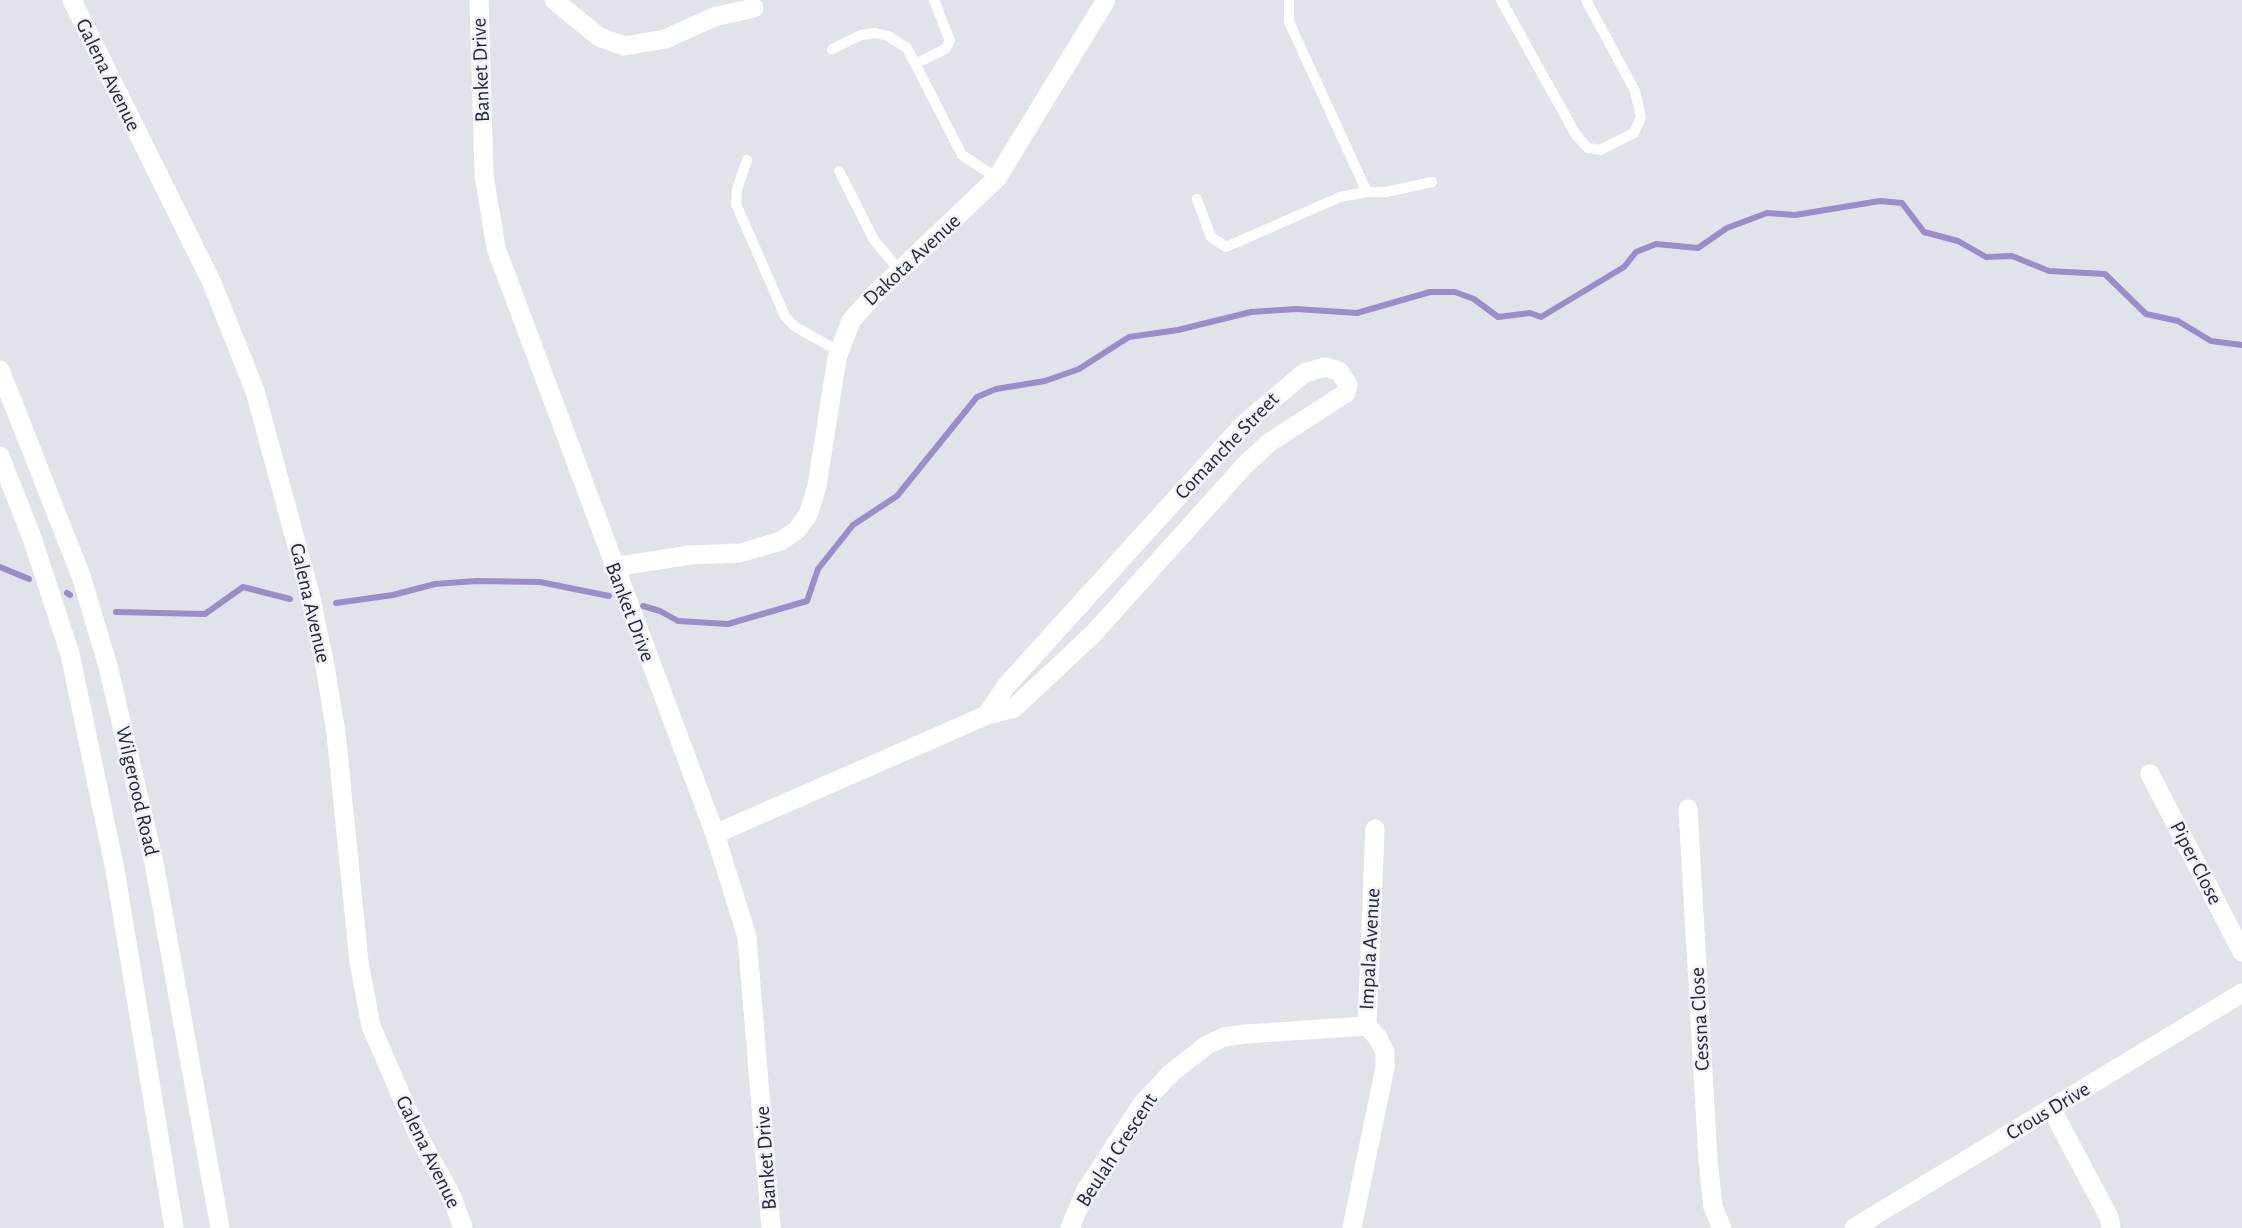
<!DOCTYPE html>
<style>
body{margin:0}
canvas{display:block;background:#e0e4ea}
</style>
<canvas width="2242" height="1228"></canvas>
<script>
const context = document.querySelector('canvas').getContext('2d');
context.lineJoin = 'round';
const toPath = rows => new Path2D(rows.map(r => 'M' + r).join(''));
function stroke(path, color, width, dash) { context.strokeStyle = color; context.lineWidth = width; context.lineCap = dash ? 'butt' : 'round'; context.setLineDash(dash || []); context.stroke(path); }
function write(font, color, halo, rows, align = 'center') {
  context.font = font + ' "Alegreya Sans",sans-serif'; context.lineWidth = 5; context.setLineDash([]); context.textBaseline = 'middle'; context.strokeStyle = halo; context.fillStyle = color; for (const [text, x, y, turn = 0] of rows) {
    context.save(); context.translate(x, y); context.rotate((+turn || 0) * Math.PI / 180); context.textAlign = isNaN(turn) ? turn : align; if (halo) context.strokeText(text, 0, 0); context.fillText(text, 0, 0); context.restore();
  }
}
const stream = toPath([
 [0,567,29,579],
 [67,593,70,595],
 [336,603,393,595,435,584,476,581,540,582,609,596],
 [643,606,660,611,678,621,728,624,807,601,818,569,853,525,897,496,977,397,996,389,1045,381,1079,369,1129,337,1178,330,1251,312,1296,309,1357,313,1430,292,1455,292,1474,299,1498,317,1530,313,1541,317,1624,267,1636,252,1656,244,1698,248,1727,228,1767,213,1795,215,1880,201,1902,203,1924,232,1958,241,1986,257,2012,256,2049,271,2105,274,2146,314,2178,321,2211,341,2242,345],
 [116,612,205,614,243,587,290,599]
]);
const service = toPath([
 [1501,0,1576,135,1588,148,1600,150,1634,133,1641,117,1635,91,1586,0],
 [832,49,861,35,875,33,888,36,907,48,962,155,997,178],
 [917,63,945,49,950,41,934,0],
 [747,160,737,189,736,204,785,316,794,326,838,351],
 [839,171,874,240,900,271],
 [1367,192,1386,192,1432,182],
 [1197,199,1211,237,1226,247,1340,197,1367,192,1289,22,1289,0]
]);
const minor = toPath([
 [72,0,212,283,255,391,310,594,325,666,336,733,359,962,371,1026,419,1137,452,1197,463,1228],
 [479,0,484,175,496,248,715,834,747,937,771,1228],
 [554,0,599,37,624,46,665,39,714,17,754,8],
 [613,567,690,555,740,553,781,541,797,530,808,515,817,486,837,358,851,321,873,296,997,178,1106,0],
 [2150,774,2242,952],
 [1688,809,1708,1160,1713,1207,1722,1228],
 [715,834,987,715,1014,708,1093,634,1245,465,1270,442,1346,393,1348,385,1339,371,1325,367,1304,373,1243,425,1006,686,987,715],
 [2051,1108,2109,1217,2111,1228],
 [1070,1228,1085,1192,1142,1104,1171,1073,1207,1045,1224,1037,1245,1034,1367,1026],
 [1352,1228,1385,1067,1385,1052,1378,1038,1367,1026,1375,829],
 [1854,1228,2242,993]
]);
const tertiary = toPath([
 [0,370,81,576,108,666,154,863,220,1228],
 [0,456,32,538,70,654,115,870,174,1228]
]);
const streetNames = [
 ["Banket Drive",481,70,-92],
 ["Galena Avenue",108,75,64],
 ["Dakota Avenue",912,260,-43],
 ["Comanche Street",1227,446,-46],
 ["Galena Avenue",310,603,77],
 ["Banket Drive",630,612,69],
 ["Wilgerood Road",137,791,77],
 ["Piper Close",2196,863,63],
 ["Impala Avenue",1370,949,-87],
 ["Cessna Close",1700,1019,-93],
 ["Crous Drive",2048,1111,-31],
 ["Beulah Crescent",1117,1150,-57],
 ["Galena Avenue",428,1152,64],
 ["Banket Drive",766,1158,-94]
];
stroke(stream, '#9b8dca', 6);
stroke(service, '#fff', 10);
stroke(minor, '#fff', 19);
stroke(tertiary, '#fff', 19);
write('21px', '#232739', '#f0f3f7', streetNames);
</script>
